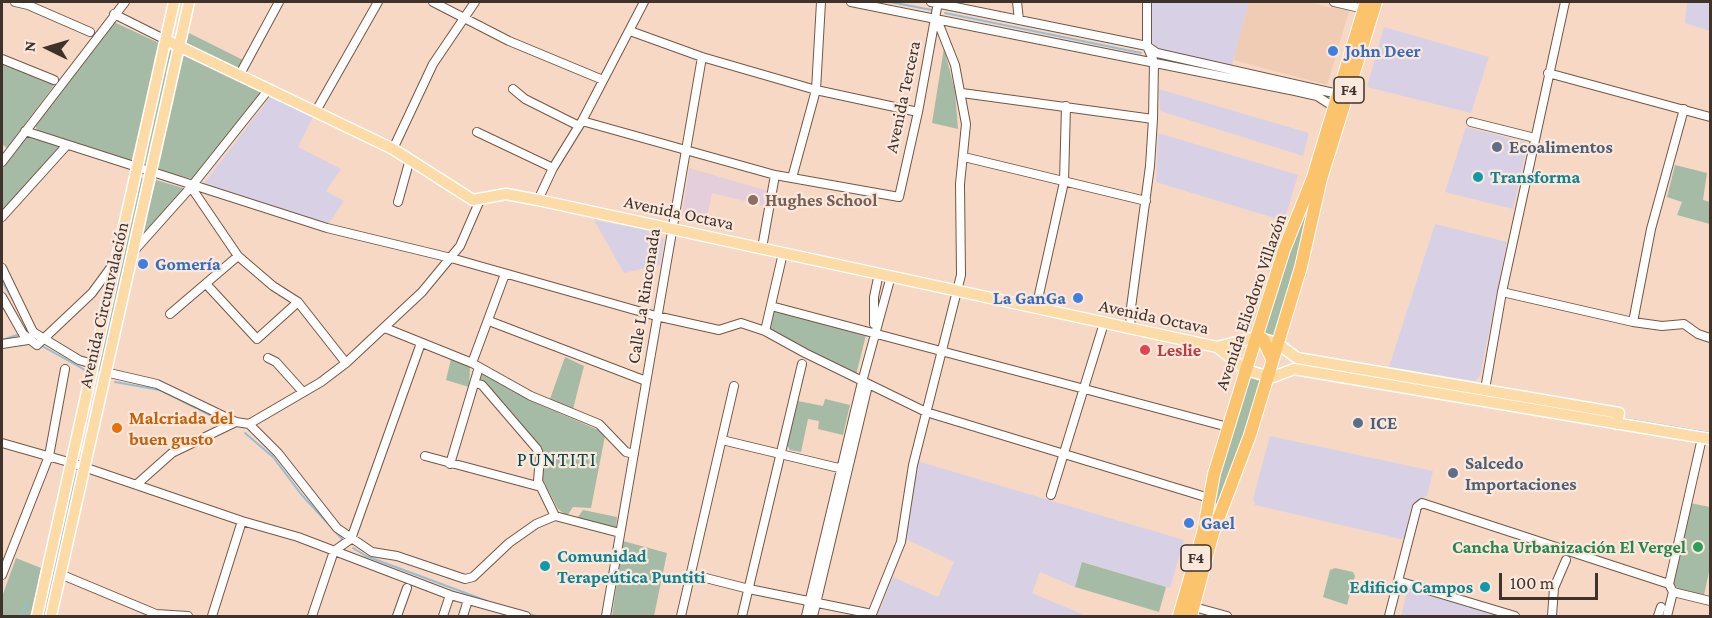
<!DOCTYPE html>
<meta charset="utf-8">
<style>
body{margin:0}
#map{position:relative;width:1712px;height:618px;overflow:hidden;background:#f7d8c4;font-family:"Crimson Pro",serif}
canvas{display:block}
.frame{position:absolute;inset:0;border:3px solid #3e322b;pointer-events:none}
.north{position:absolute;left:18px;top:18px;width:60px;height:60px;-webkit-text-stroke:4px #fbe8dc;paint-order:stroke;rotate:275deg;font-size:16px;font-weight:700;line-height:24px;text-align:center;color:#3e322b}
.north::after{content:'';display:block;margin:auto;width:21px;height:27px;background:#3e322b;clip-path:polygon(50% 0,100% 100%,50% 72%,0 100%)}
.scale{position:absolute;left:1499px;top:573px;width:99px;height:27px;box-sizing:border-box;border:3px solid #3e322b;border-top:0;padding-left:8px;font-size:18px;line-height:21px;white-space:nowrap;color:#3e322b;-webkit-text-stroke:4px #fbe8dc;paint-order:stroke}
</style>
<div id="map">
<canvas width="1712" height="618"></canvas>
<div class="frame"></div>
<div class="north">N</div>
<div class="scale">100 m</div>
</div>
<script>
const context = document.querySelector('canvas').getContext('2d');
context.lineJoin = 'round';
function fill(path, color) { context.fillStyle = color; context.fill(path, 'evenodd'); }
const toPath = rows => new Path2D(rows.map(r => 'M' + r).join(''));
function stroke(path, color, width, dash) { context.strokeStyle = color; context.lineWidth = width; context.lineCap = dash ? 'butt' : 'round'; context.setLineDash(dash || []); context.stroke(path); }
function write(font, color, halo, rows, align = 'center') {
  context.font = font + ' "Crimson Pro",serif'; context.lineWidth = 4.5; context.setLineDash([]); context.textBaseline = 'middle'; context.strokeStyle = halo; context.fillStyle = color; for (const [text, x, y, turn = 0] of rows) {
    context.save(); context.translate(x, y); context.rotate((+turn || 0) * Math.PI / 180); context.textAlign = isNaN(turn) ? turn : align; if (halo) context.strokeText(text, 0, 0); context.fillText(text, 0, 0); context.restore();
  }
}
const built = toPath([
 [1249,2,1308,2,1331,8,1333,3,1350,8,1327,85,1233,60]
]);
const industrial = toPath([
 [1152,2,1249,2,1231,68,1157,48,1151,40],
 [1687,2,1710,2,1710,31,1685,23],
 [1384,27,1489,57,1471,113,1367,87],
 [1159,89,1309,133,1303,156,1160,111],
 [270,97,313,117,298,147,341,169,326,191,344,201,329,223,207,187,204,183],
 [1466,127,1528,143,1513,209,1445,192],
 [1158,133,1298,175,1284,221,1156,182],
 [594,220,659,232,664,240,660,265,624,273],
 [1435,224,1507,242,1480,376,1475,381,1389,367],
 [1270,436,1433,471,1427,496,1414,502,1411,508,1405,537,1401,539,1255,505,1253,499],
 [917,461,1184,540,1170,588,1083,562,1075,587,1040,572,1032,593,1087,616,877,616,893,577,938,597,954,562,904,538],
 [1411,589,1499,616,1401,616,1407,592]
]);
const education = toPath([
 [689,168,768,191,765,206,712,193,706,221,682,215]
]);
const green = toPath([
 [114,22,161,44,131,163,37,130,35,126],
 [189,33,243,60,238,69,186,45],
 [944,48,955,91,958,129,932,123],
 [168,49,172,51,166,73,168,79,148,165,143,164],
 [184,54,261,89,261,93,193,179,157,170,182,56],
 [2,63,55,84,7,148,2,144],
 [28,135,61,147,2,212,2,169],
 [1675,165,1707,173,1703,200,1710,202,1710,224,1677,215,1682,202,1667,197],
 [1320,166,1305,236,1276,339,1264,335,1273,296],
 [140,177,145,179,102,373,95,369],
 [156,180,183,188,183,191,144,233,142,232],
 [773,311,866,335,856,375,771,331,770,323],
 [565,357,584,366,573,409,550,399],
 [451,359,470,367,469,387,446,380],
 [482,372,531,401,603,432,605,436,591,508,573,507,567,516,558,509,542,478,543,454,539,446,481,379],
 [1248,375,1260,379,1251,420,1219,505,1213,502,1222,463],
 [825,399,850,405,843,435,818,429,819,421,808,419,801,452,790,450,787,445,798,401,823,406],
 [73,470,80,473,47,616,40,616],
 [1690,503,1710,507,1710,567,1704,595,1679,590,1673,583],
 [583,510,617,517,616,528,577,518],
 [623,541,667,553,654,616,612,616],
 [16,558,41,568,31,616,2,616,2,597],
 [1082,562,1166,587,1159,612,1075,587],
 [1335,568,1353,572,1355,576,1347,605,1323,597,1330,570]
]);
const stream = toPath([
 [890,2,932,10],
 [945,13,1141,53],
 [1203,68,1218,71],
 [2,281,17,307],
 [2,340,17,335],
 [42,346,85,370],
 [115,382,160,390,222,421],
 [1523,402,1580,412],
 [1620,418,1710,433],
 [245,433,273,457,301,494,342,539],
 [353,548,366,556,487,601],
 [529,614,536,616],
 [19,616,28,603]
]);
const minor = toPath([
 [15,2,28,5,90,32],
 [433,2,509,41,603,80],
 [851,2,1295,91,1317,96,1334,107],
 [931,2,1147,46,1157,53,1338,94],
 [1017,2,1019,20],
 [1334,2,1364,9],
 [114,14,166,40],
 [630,31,702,57,816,90,918,112],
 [2,59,54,80],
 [1548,73,1710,117],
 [240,74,279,2],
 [513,89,525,99,577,125],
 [962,93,1153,119],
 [316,111,378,2],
 [582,121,775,175,899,197,918,112,938,2],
 [1471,122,1535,138],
 [25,131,327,228,451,258,656,316,719,330,741,323,765,331,805,353,926,412,1209,498],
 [477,132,553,168],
 [393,149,433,64,475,2],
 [964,157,1146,201],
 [2,162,125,2],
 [792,178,816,90,821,2],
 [191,187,238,256,273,286,298,302,346,363],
 [538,200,553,168,582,121,644,2],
 [398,202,410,159],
 [2,217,67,145],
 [762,248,775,175],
 [133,252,191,187,269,89],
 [2,268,33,332,79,360,93,364],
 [207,285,257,339,298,302],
 [1502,292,1633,322,1662,326,1684,324,1698,334,1710,338],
 [2,297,23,334,37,345,92,293,114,263],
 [771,306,1228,427],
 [1036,308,1064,182,1066,106],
 [170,314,238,256],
 [489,321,646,381],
 [1633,322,1651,229,1684,109],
 [874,324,874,297,879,273],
 [385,328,472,363,531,396,599,424,626,452,634,454],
 [1131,329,1130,315,1150,166,1153,119,1154,62,1147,46,1147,2],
 [765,331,783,253],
 [2,344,28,340],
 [268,358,276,362,303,392],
 [472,363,505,274],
 [105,372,157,384,236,422,249,424,278,453,337,528,372,552,397,556,465,579,473,577,509,543,536,524,555,516,620,533],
 [475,383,482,385,537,449,540,457,538,481,555,516],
 [1484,395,1502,292,1565,2],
 [249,424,321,382,346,363,422,292,460,246,480,200],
 [722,440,847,470],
 [2,443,72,463,242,521,298,537,450,595,526,616],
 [425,456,541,487],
 [450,464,479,367],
 [136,485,172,453,236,422],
 [1051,495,1104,323],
 [60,574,156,614,188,616],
 [690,574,749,589,872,614,901,542,913,465,961,275,960,184,966,124,955,65,936,17],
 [2,575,49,456,65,369],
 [1398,581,1515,616],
 [1669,584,1702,438],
 [1673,592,1710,601],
 [1194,607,1227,616],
 [212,616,242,521],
 [312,616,334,551,351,539,421,343],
 [397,616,407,588],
 [443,616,450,595],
 [463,616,468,600],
 [606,616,702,57],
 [681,616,734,386],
 [742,616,802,364],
 [806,616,862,382,891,276],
 [813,616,868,385],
 [1389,616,1417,507,1422,503,1669,584,1673,592,1667,616],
 [1552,616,1554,588,1566,560],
 [1658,616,1661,607]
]);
const major = toPath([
 [166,40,393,149,473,200,506,194,538,200,1217,347,1246,370,1267,376,1273,377,1294,369,1710,439],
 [1217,347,1256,337,1277,343,1297,358,1619,413,1617,424],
 [37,616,174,2],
 [51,616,189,2]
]);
const highway = toPath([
 [1263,339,1272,359],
 [1179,616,1203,533,1214,474,1246,370,1284,250,1313,177,1366,2],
 [1191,616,1213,533,1250,435,1301,267,1321,179,1376,2]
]);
const markers = [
 [1333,51,6,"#3f7fe0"],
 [1497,147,6,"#5c6f8a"],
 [1478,177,6,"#0f9aa8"],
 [753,200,6,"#8d6e63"],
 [143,264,6,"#3f7fe0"],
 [1078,298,6,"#3f7fe0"],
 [1145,350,6,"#e0444e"],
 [1358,423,6,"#5c6f8a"],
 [117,428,6,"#e8710a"],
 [1453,473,6,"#5c6f8a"],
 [1189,523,6,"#3f7fe0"],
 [1698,547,6,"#2e9e5b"],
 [545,566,6,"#0f9aa8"],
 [1485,587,6,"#0f9aa8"]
];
const shields = [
 [1349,90,30],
 [1196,558,30]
];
const shieldNames = [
 ["F4",1349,90],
 ["F4",1196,558]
];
const shopNames = [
 ["John Deer",1345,51],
 ["Gomería",155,264],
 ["La GanGa",1066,298,"right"],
 ["Gael",1201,523]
];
const streetNames = [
 ["Avenida Tercera",903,97,-78],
 ["Avenida Octava",679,213,12],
 ["Calle La Rinconada",644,296,-81],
 ["Avenida Eliodoro Villazón",1251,302,-71],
 ["Avenida Circunvalación",104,305,-77],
 ["Avenida Octava",1154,317,12]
];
const serviceNames = [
 ["Ecoalimentos",1509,147],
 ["ICE",1370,423],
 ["Salcedo",1465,463],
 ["Importaciones",1465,484]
];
const cultureNames = [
 ["Transforma",1490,177],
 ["Comunidad",557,556],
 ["Terapeútica Puntiti",557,577],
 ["Edificio Campos",1473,587,"right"]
];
const educationNames = [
 ["Hughes School",765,200]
];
const healthNames = [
 ["Leslie",1157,350]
];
const foodNames = [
 ["Malcriada del",129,418],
 ["buen gusto",129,439]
];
const leisureNames = [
 ["Cancha Urbanización El Vergel",1686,547]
];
const neighbourhoodNames = [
 ["PUNTITI",557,460]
];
fill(built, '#f1ccb4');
fill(industrial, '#d8d1e6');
fill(education, '#e4cedb');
fill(green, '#a5bba5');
stroke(stream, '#97bdd4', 2);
stroke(minor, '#725747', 10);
stroke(major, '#fff', 13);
stroke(highway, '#fff', 14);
stroke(minor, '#fff', 8);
stroke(major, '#fddba7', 10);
stroke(highway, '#fcc36d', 12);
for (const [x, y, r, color] of markers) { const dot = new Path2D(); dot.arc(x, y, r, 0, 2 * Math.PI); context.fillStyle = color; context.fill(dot); stroke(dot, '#fbe8dc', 2); }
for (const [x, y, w] of shields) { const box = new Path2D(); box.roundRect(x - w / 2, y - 13, w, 26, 4.5); context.fillStyle = '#fbe8dc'; context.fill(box); stroke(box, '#3e322b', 1.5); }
write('bold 16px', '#3e322b', null, shieldNames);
write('bold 18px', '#366cbe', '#fbe8dc', shopNames, 'left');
write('18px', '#3e322b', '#fbe8dc', streetNames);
write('bold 18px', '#4e5e75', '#fbe8dc', serviceNames, 'left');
write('bold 18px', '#0d838f', '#fbe8dc', cultureNames, 'left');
write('bold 18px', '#785e54', '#fbe8dc', educationNames, 'left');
write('bold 18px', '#be3a42', '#fbe8dc', healthNames, 'left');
write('bold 18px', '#c56008', '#fbe8dc', foodNames, 'left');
write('bold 18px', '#27864d', '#fbe8dc', leisureNames, 'right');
context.letterSpacing = '1.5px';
write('20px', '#074948', '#fbe8dc', neighbourhoodNames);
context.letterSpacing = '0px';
</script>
